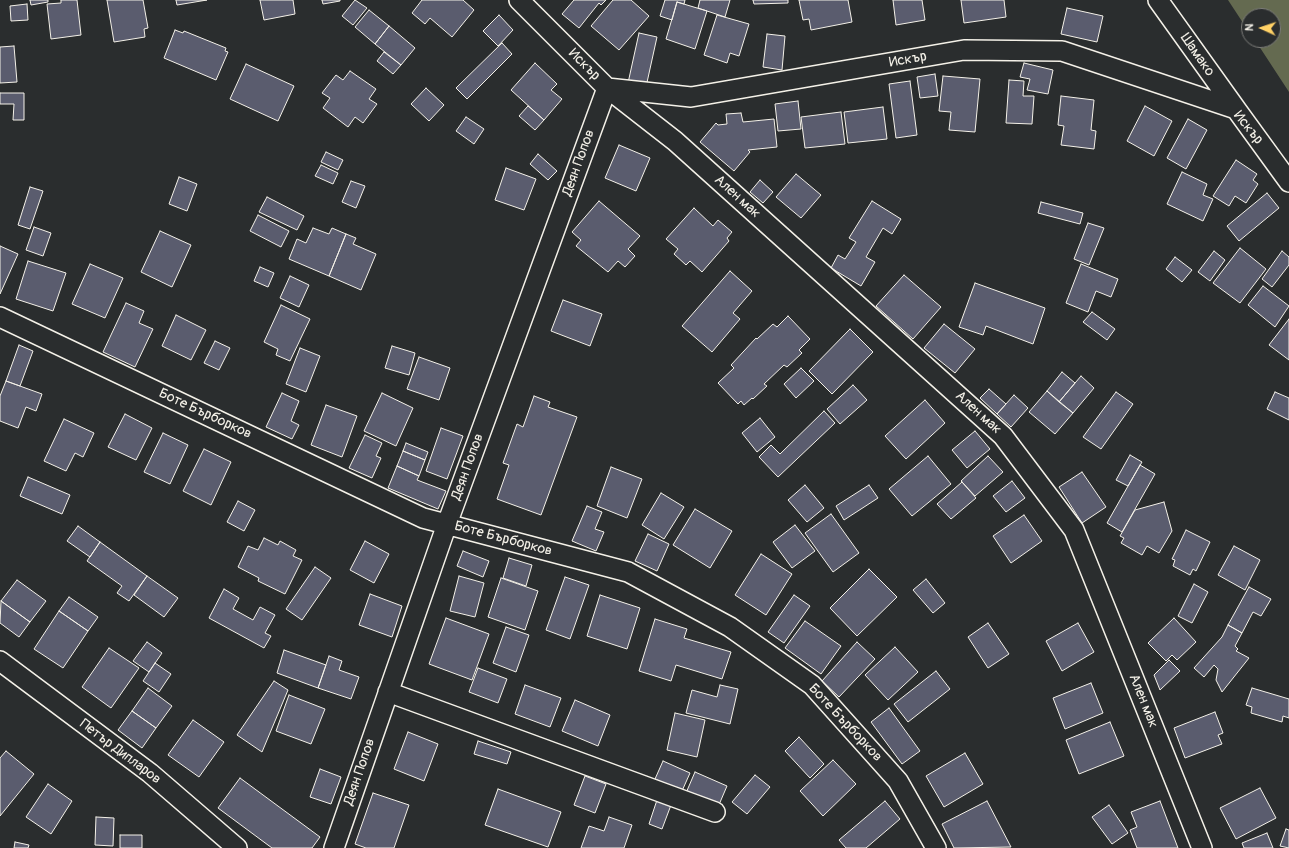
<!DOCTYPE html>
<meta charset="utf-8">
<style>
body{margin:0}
#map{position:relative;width:1289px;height:848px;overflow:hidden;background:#2a2d2e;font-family:Pangolin,sans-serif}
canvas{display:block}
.north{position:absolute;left:1241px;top:8px;width:40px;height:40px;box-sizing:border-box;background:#2a2d2e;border:1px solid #7b7b78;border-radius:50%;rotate:273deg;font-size:11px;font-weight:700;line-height:16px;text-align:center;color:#f4f1e8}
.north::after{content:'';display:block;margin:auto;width:14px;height:18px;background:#ffd166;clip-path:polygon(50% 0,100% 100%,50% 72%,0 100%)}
</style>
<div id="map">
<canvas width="1289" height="848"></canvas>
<div class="north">N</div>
</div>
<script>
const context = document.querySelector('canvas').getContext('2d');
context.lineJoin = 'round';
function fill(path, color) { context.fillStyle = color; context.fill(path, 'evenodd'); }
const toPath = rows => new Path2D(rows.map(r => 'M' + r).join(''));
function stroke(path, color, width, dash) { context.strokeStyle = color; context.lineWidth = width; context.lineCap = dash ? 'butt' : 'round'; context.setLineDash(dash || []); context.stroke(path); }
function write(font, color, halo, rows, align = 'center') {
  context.font = font + ' Pangolin,sans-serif'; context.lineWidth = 3; context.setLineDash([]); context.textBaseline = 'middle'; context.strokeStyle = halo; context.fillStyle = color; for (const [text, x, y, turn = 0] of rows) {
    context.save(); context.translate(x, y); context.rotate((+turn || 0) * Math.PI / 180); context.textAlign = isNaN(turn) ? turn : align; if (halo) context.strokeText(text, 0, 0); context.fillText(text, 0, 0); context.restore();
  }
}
const green = toPath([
 [1228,0,1289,0,1289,92,1255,40,1273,40,1273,16,1249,16,1249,32]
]);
const building = toPath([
 [30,0,48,0,48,2,31,5,30,0],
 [61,0,77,0,81,35,51,39,47,4,61,3,61,0],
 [107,0,143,0,148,28,144,29,145,37,114,42,107,0],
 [176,0,207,0,177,5,176,0],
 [260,0,293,0,295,14,264,20,260,0],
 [322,0,340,0,340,1,323,4,322,0],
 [355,0,367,8,353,25,342,16,355,0],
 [422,0,463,0,474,10,452,37,430,18,425,24,412,13,422,0],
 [574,0,606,0,601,5,599,3,579,28,562,14,574,0],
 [613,0,631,0,649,16,619,50,591,26,613,0],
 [665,0,685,0,684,4,677,2,672,20,660,16,665,0],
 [700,0,730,0,725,17,698,8,700,0],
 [753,0,788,0,788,3,754,4,753,0],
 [799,0,848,0,852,22,811,30,809,19,803,20,799,0],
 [893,0,922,0,925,20,896,25,893,0],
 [961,0,1004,0,1006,17,964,23,961,0],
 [677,2,707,11,695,49,666,39,677,2],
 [27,4,28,20,11,21,10,6,27,4],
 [1067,8,1103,16,1097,42,1061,34,1067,8],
 [369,10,389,26,375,44,355,27,369,10],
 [499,15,513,30,498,46,483,31,499,15],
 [717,15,749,24,739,56,730,53,727,63,704,55,717,15],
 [389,26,415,48,401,65,375,44,389,26],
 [175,30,183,33,184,31,226,48,225,51,228,52,216,80,164,58,175,30],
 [639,33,657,37,646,87,628,83,639,33],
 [767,34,785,36,782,70,763,67,767,34],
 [502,43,512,54,467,99,456,88,502,43],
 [14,46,17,82,0,83,0,47,14,46],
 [384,52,401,65,393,74,377,61,384,52],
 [535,63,557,84,551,90,562,99,544,120,511,90,535,63],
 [1024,63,1053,70,1048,94,1027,90,1030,79,1020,77,1024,63],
 [246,64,294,86,278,121,230,99,246,64],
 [350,71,376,89,369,99,377,104,363,123,355,117,348,127,323,108,330,98,322,93,336,75,343,80,350,71],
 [935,74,938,96,920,98,917,77,935,74],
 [943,76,980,79,975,132,949,130,951,112,939,111,943,76],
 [1009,80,1024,81,1023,96,1034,96,1032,124,1006,123,1009,80],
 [910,81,917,135,896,138,889,84,910,81],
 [426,88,444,105,429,121,411,104,426,88],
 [0,93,24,93,24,120,13,120,14,104,0,104,0,93],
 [1061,96,1094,100,1091,130,1096,131,1094,149,1061,145,1064,126,1058,125,1061,96],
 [798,101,801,129,778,131,775,104,798,101],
 [528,106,544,120,535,130,519,116,528,106],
 [1145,106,1172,121,1154,156,1127,141,1145,106],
 [883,107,887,139,848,143,844,112,883,107],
 [841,112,845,144,805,148,801,117,841,112],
 [741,113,743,122,774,119,777,147,748,150,750,152,734,171,700,142,716,123,718,125,727,124,726,114,741,113],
 [466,117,484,129,474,144,456,131,466,117],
 [1188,119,1207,130,1186,169,1167,158,1188,119],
 [619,145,650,158,636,191,605,178,619,145],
 [326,152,343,160,338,170,321,162,326,152],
 [538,154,557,171,548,180,530,164,538,154],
 [1236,160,1257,174,1253,180,1258,184,1246,203,1235,196,1229,206,1213,196,1236,160],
 [321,165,338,173,333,184,315,176,321,165],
 [506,168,536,179,524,210,495,200,506,168],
 [1182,172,1207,184,1203,195,1213,199,1203,221,1167,204,1182,172],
 [796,174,821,195,801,218,776,197,796,174],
 [179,177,197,184,187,211,169,204,179,177],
 [760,180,773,192,763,203,750,192,760,180],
 [351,181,365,186,356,208,342,202,351,181],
 [30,187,43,191,30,229,18,225,30,187],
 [1267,193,1279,208,1239,241,1227,226,1267,193],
 [267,197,304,216,297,230,259,212,267,197],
 [599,201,640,236,628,249,635,256,625,267,618,261,608,272,576,246,581,240,572,232,599,201],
 [872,201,901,219,892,234,883,228,866,257,875,262,861,286,831,268,838,255,845,259,856,242,849,238,872,201],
 [1041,202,1083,213,1080,224,1038,213,1041,202],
 [694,208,713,226,718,220,732,232,727,238,729,241,702,272,690,261,686,265,674,254,678,249,666,239,694,208],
 [258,215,289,231,281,247,250,231,258,215],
 [1088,223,1104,228,1089,265,1074,259,1088,223],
 [34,227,51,233,43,256,26,250,34,227],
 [313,228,329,234,332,228,346,234,329,276,289,259,297,239,306,243,313,228],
 [160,231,191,245,172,287,141,272,160,231],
 [346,234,356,238,353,244,376,254,361,290,329,276,346,234],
 [0,246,18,254,0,294,0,246],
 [1240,248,1266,269,1240,303,1213,283,1240,248],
 [1214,251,1225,260,1210,281,1198,272,1214,251],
 [1282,251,1289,257,1289,265,1272,287,1262,279,1282,251],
 [1175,257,1192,270,1182,282,1166,269,1175,257],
 [28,261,66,273,53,311,16,299,28,261],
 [90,264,123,278,105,318,72,304,90,264],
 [1081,264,1118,279,1111,297,1096,291,1088,312,1066,303,1081,264],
 [260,267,274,273,268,287,254,281,260,267],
 [730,271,752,291,733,313,740,319,712,352,682,326,730,271],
 [904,275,941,307,913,339,876,306,904,275],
 [290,276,309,285,299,307,280,298,290,276],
 [975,283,1045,308,1033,344,986,326,983,335,959,327,975,283],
 [1263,286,1289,306,1275,327,1248,305,1263,286],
 [563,300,602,314,590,346,551,331,563,300],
 [126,303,144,311,139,323,153,329,135,367,103,352,126,303],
 [281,305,310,319,290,361,276,355,278,349,264,342,281,305],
 [1092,312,1115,329,1107,340,1083,322,1092,312],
 [176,315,206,330,191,360,162,346,176,315],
 [788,316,810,339,799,350,802,353,787,367,784,365,764,384,767,386,753,399,752,398,744,405,741,401,738,404,718,383,734,368,731,365,756,338,757,339,773,324,777,327,788,316],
 [1289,319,1289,360,1269,345,1289,319],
 [944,324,975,349,955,373,924,348,944,324],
 [850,329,873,352,832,394,809,371,850,329],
 [215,341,230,348,219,370,204,363,215,341],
 [19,345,33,351,20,386,6,381,19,345],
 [392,346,415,353,409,375,385,368,392,346],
 [300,348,320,356,306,392,286,384,300,348],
 [419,357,450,368,439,400,407,389,419,357],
 [801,368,814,381,796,398,784,384,801,368],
 [1062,372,1075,383,1059,402,1047,391,1062,372],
 [1081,376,1094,388,1073,413,1059,402,1081,376],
 [6,381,42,394,36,411,26,407,18,428,0,421,0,396,6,381],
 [853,385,867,400,840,424,827,409,853,385],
 [989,389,1006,404,997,414,980,398,989,389],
 [1047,391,1073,413,1055,434,1029,412,1047,391],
 [1116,392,1133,404,1101,449,1083,437,1116,392],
 [1275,392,1289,398,1289,420,1267,409,1275,392],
 [282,393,299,401,291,421,299,425,292,439,266,427,282,393],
 [382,393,413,408,396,446,364,431,382,393],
 [1014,395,1028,408,1011,427,997,414,1014,395],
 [534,396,550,402,548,407,577,417,541,515,497,499,509,465,503,463,517,424,523,427,534,396],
 [925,400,945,423,906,459,885,436,925,400],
 [326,405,357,416,342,457,311,445,326,405],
 [824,411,835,423,778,477,759,457,771,445,780,454,824,411],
 [125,414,152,428,136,460,108,447,125,414],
 [760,418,775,437,757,452,742,433,760,418],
 [64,419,94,433,83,457,75,453,66,471,44,461,64,419],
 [441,428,463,436,447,479,426,471,441,428],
 [975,431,990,449,967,468,952,450,975,431],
 [163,433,188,445,170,484,144,472,163,433],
 [365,435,382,443,376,456,381,458,372,478,349,468,365,435],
 [406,443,428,452,425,460,403,451,406,443],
 [204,449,231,462,211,505,183,491,204,449],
 [403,451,425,460,419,476,397,466,403,451],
 [1130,455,1142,462,1128,486,1116,480,1130,455],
 [928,456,951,484,912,516,889,489,928,456],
 [988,456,1003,472,975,496,961,481,988,456],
 [1140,465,1155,474,1122,532,1107,523,1140,465],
 [397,466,419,476,417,480,446,491,438,509,388,488,397,466],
 [611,467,642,479,627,518,597,506,611,467],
 [1082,472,1106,507,1082,523,1059,487,1082,472],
 [28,477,70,495,62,514,20,496,28,477],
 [1012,481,1025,498,1006,512,993,496,1012,481],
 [962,482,976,498,951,519,937,504,962,482],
 [805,485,824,508,807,522,788,500,805,485],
 [869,485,878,498,844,520,836,506,869,485],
 [661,493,684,507,664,539,642,525,661,493],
 [238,501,255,510,244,531,227,522,238,501],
 [1164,502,1172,531,1159,553,1147,546,1142,555,1121,543,1124,538,1120,536,1135,510,1164,502],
 [587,506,602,512,595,529,604,532,596,551,572,541,587,506],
 [695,509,732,531,710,568,673,545,695,509],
 [831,514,859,553,833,572,805,533,831,514],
 [1024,515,1042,541,1011,563,993,536,1024,515],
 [795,525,815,551,792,568,773,542,795,525],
 [78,526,100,542,90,557,67,541,78,526],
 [1186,530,1210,542,1196,571,1193,569,1190,575,1173,566,1175,560,1172,559,1186,530],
 [648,534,669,544,657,571,635,561,648,534],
 [264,538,278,545,280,541,296,550,293,556,302,560,285,594,258,581,259,578,238,567,248,546,258,550,264,538],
 [365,541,389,554,374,583,350,570,365,541],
 [100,542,147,576,129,601,117,593,122,586,87,561,100,542],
 [1234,546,1260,560,1245,590,1218,575,1234,546],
 [463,551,489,561,483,577,457,566,463,551],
 [761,554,792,574,766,615,735,595,761,554],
 [509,558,532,565,526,586,503,578,509,558],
 [315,567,331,578,302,620,286,609,315,567],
 [869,569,897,597,857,636,830,608,869,569],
 [147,576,178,598,164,617,134,595,147,576],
 [459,576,484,583,475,617,450,611,459,576],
 [565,577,589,585,570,639,546,630,565,577],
 [501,578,538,591,525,630,488,617,501,578],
 [926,579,945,603,933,613,913,590,926,579],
 [17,580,46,601,30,622,1,601,17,580],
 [1194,584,1208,592,1192,623,1178,616,1194,584],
 [1249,587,1271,599,1261,616,1253,612,1242,633,1228,625,1249,587],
 [224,589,239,598,233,609,253,620,260,607,275,615,265,633,271,636,264,648,209,618,224,589],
 [370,594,402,606,392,637,359,625,370,594],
 [600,595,640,608,627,649,587,636,600,595],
 [794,595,810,606,784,643,768,632,794,595],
 [69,597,98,617,88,631,59,611,69,597],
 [1,601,30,622,19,637,0,623,1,601],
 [59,611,88,631,63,668,34,649,59,611],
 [446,618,489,634,472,680,429,664,446,618],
 [1174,618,1196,642,1177,660,1172,655,1166,661,1148,643,1174,618],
 [655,619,687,629,684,638,731,652,722,679,676,665,671,681,639,671,655,619],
 [805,621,841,646,821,674,785,648,805,621],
 [988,623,1009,654,988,668,968,637,988,623],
 [1078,623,1094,652,1062,671,1046,641,1078,623],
 [1228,625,1242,633,1235,646,1238,649,1236,651,1249,658,1222,692,1216,680,1218,669,1214,665,1204,677,1194,668,1222,637,1228,625],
 [506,627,529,635,516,672,493,663,506,627],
 [147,642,162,653,149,672,133,661,147,642],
 [857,642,875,659,839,697,822,681,857,642],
 [895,647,918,672,888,700,865,675,895,647],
 [109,648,139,668,111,708,82,687,109,648],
 [284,650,326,665,318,688,277,673,284,650],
 [329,656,342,661,339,670,359,677,351,699,318,688,329,656],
 [1169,660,1180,671,1160,690,1154,675,1169,660],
 [155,663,171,674,159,692,143,681,155,663],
 [478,668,507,679,498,703,469,692,478,668],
 [936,671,950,689,908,722,894,704,936,671],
 [274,681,288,690,262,752,237,735,274,681],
 [1091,683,1103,713,1065,729,1053,698,1091,683],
 [525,685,561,698,550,727,515,714,525,685],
 [720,685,738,689,730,724,686,713,692,690,717,697,720,685],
 [148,688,172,706,156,728,132,711,148,688],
 [1252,688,1289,699,1289,718,1283,716,1282,722,1251,713,1252,707,1246,705,1252,688],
 [289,695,325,709,311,744,276,731,289,695],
 [575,700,610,715,598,746,562,731,575,700],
 [889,708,920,751,902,764,871,722,889,708],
 [132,711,156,728,142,748,118,730,132,711],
 [1215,712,1223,733,1218,735,1222,744,1185,758,1174,728,1215,712],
 [675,713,705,720,697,757,667,750,675,713],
 [193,720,224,742,199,777,168,755,193,720],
 [1110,722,1124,756,1079,774,1066,740,1110,722],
 [408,732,438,744,424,781,394,769,408,732],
 [799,737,824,764,810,778,785,751,799,737],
 [478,741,511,752,507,764,474,754,478,741],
 [6,751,34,774,0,816,0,758,6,751],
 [965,753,983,784,944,807,926,776,965,753],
 [833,760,856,784,823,816,800,791,833,760],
 [663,761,690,773,682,791,655,779,663,761],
 [320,769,341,777,331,804,310,797,320,769],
 [695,772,727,786,718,807,686,793,695,772],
 [755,775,770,787,747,814,732,802,755,775],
 [585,776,606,784,595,813,574,805,585,776],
 [240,778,320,837,312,848,272,848,218,808,240,778],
 [48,784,72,801,51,834,26,817,48,784],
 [1260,788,1276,818,1236,839,1220,808,1260,788],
 [498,789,561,812,548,847,485,825,498,789],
 [373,793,409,805,394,848,366,848,355,844,373,793],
 [657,800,671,805,662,829,649,824,657,800],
 [885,801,900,819,866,848,846,848,839,840,885,801],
 [987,801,1011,847,954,848,942,824,987,801],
 [1160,801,1178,848,1137,848,1130,830,1137,827,1131,812,1160,801],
 [1109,805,1128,833,1112,844,1092,817,1109,805],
 [96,817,114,818,113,846,95,845,96,817],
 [609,817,632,825,624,848,581,848,589,826,604,831,609,817],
 [1286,829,1289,830,1289,848,1280,846,1286,829],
 [1267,833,1273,848,1244,848,1242,843,1267,833],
 [120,835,142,835,142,848,120,848,120,835],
 [15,842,29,845,28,848,14,848,15,842]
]);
const minor = toPath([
 [519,0,607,88,691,97,964,50,1062,51,1236,109,1289,182],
 [1158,0,1236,109],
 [0,317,423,518,628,572,730,627,812,685,898,781,936,848],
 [0,661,150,773,237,848],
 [388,692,715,812],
 [334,848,447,524,607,88,675,141,1003,436,1074,530,1202,848]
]);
const streetNames = [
 ["Шамако",1197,55,55],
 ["Искър",908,60,-10],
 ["Искър",584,65,45],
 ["Искър",1248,128,51],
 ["Деян Попов",579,163,-70],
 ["Ален мак",737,197,42],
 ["Ален мак",978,413,42],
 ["Боте Бърборков",205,414,25],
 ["Деян Попов",468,467,-70],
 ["Боте Бърборков",503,539,15],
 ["Ален мак",1143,701,68],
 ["Боте Бърборков",845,723,47],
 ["Петър Дипларов",120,752,37],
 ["Деян Попов",360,772,-71]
];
fill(green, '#646a50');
fill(building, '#5a5c6e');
stroke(building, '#f4f1e8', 1);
stroke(minor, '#f4f1e8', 22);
stroke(minor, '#2a2d2e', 19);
write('14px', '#f4f1e8', '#2a2d2e', streetNames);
</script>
